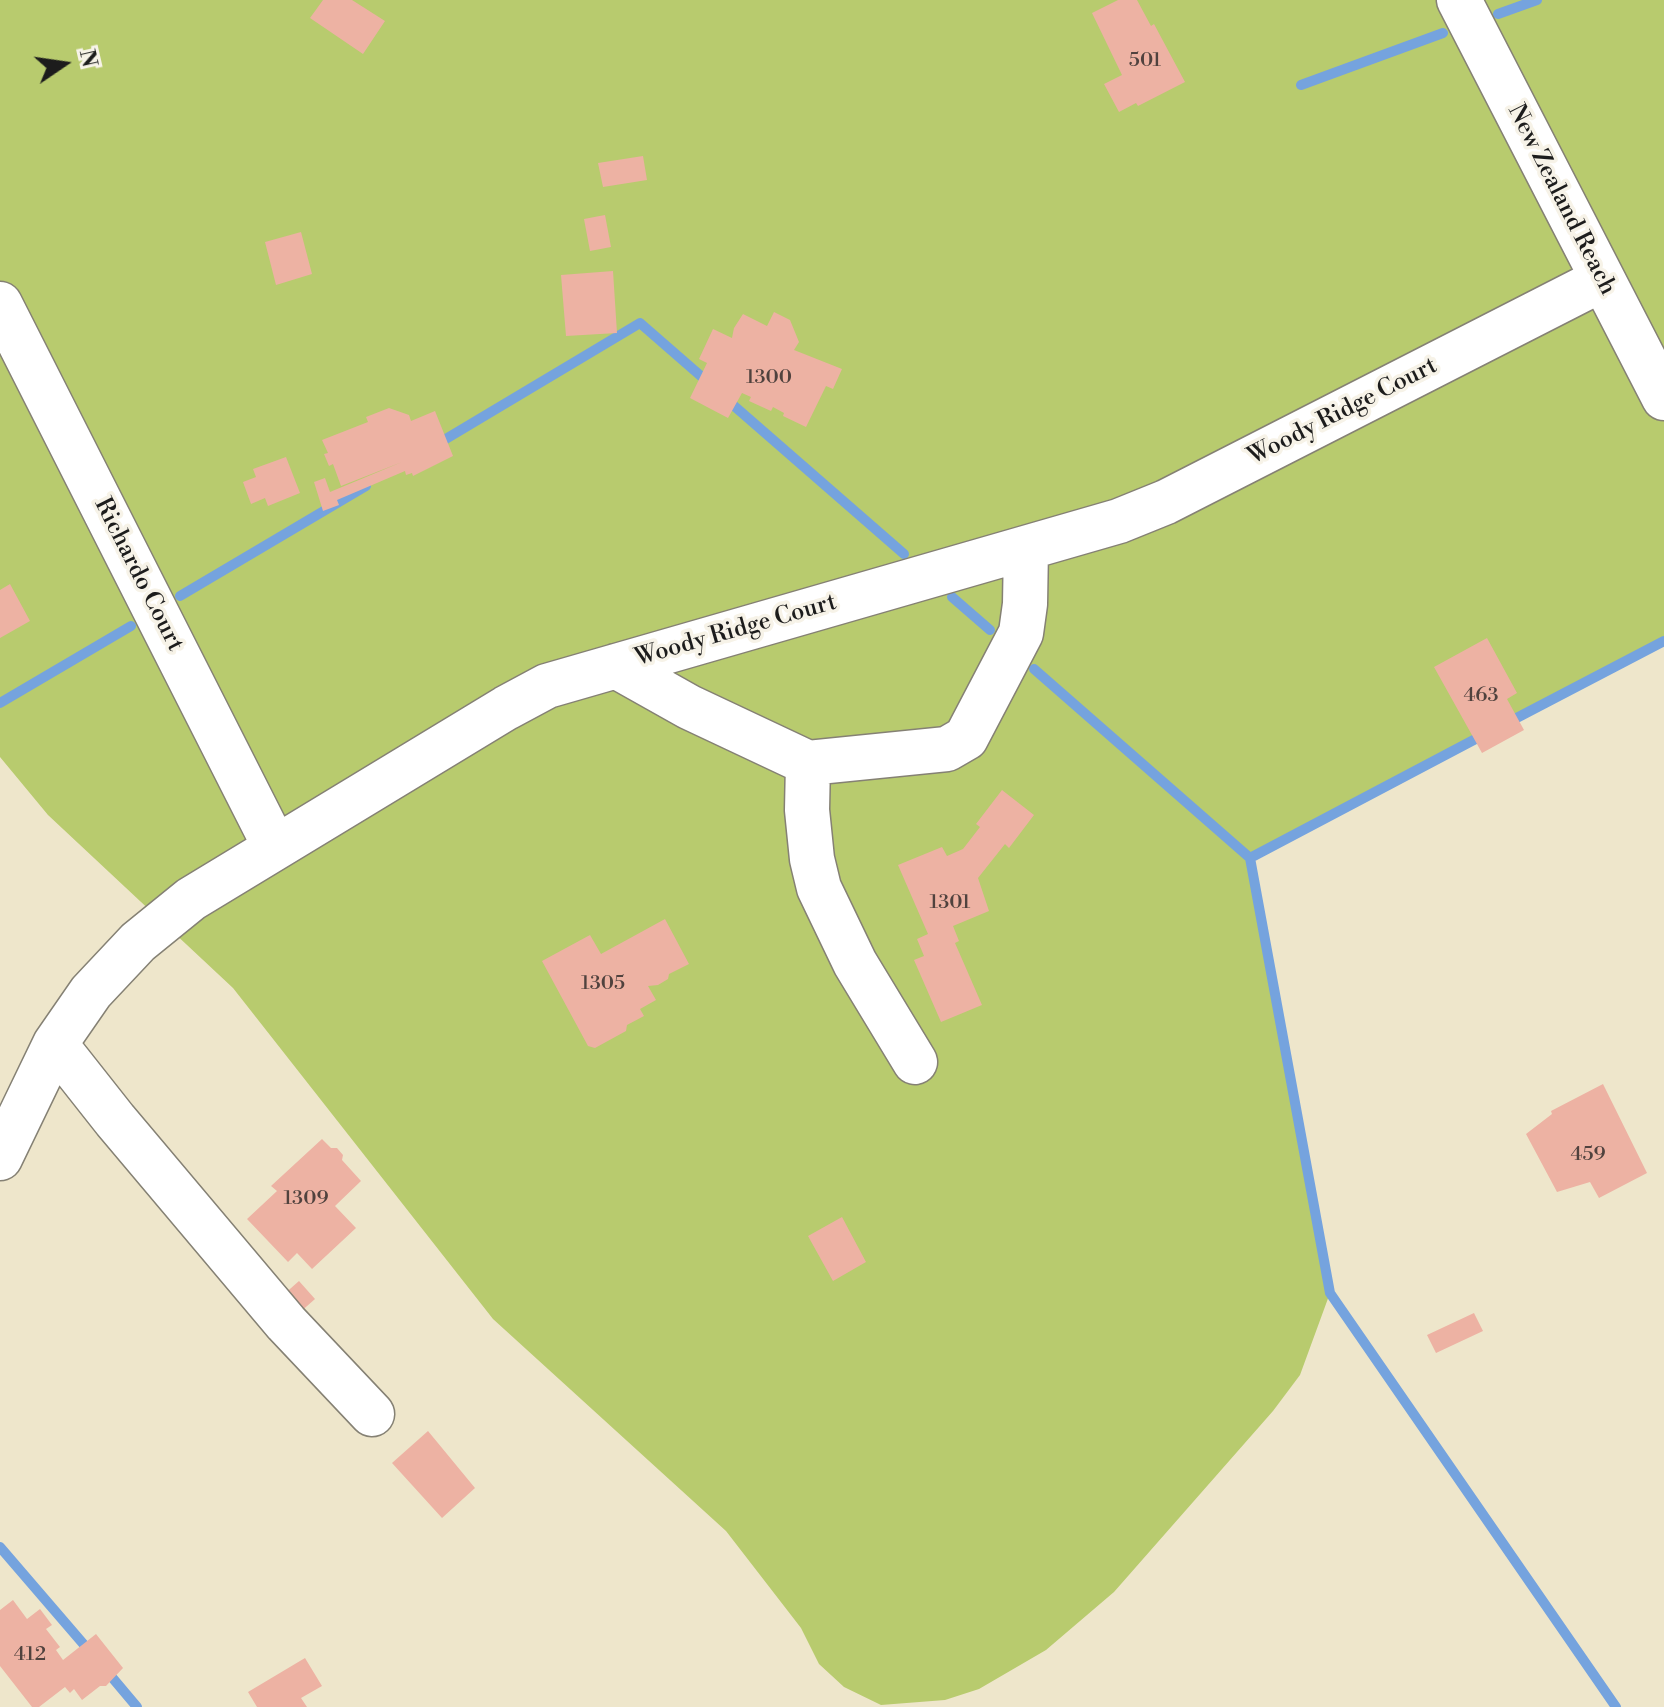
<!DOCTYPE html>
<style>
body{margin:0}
#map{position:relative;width:1664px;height:1707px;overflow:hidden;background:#eee6cb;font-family:"Libre Bodoni",serif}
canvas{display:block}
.north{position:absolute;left:24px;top:24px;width:80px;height:80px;-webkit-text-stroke:6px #f7f3e8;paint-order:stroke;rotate:77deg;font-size:22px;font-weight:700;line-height:32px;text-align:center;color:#1c1c1c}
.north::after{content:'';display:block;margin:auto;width:28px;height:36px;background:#1c1c1c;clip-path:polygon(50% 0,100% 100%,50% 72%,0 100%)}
</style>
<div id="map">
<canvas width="1664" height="1707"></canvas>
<div class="north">N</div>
</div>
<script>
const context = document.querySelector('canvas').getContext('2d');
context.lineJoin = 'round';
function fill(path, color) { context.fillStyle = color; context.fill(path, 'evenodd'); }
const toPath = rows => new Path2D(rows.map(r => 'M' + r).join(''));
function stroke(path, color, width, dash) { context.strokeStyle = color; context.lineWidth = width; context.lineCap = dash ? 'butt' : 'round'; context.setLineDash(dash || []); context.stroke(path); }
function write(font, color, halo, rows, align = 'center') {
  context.font = font + ' "Libre Bodoni",serif'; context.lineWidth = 7; context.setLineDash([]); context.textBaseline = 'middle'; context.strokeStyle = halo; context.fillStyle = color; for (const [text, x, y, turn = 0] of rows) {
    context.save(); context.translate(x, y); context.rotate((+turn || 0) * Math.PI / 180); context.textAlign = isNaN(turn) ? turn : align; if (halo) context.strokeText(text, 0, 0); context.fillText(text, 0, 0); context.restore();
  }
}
const green = toPath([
 [0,0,1664,0,1664,638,1250,858,1330,1293,1300,1375,1273,1411,1114,1592,1046,1650,979,1689,945,1700,881,1705,844,1687,819,1664,801,1628,726,1531,493,1319,233,988,48,815,0,757]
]);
const stream = toPath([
 [1498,14,1537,0],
 [1301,85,1443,33],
 [725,398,904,554],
 [434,446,640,323,710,384],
 [180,596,366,486],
 [952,597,990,630],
 [1034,669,1250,858,1330,1293,1616,1707],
 [0,703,131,626],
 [1507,723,1664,641],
 [1250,858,1485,734],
 [0,1547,92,1654],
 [105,1669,137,1707]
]);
const building = toPath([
 [323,0,352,0,385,21,363,54,310,18],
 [1118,0,1137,0,1151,26,1154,24,1185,82,1138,106,1136,103,1119,112,1104,84,1122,75,1092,13],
 [643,156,647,180,603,187,598,163],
 [605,215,611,247,590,251,584,219],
 [301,232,312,274,276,285,265,242],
 [613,271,617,333,566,336,561,275],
 [774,312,790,320,799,342,794,350,842,369,833,389,826,386,806,427,783,416,784,413,773,407,771,411,749,401,751,397,742,393,728,418,690,398,707,363,699,359,713,329,732,338,734,328,743,314,767,326],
 [389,408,409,415,411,421,435,411,453,456,413,476,412,473,406,475,405,471,337,500,339,505,323,511,314,482,325,478,330,492,402,462,341,486,333,464,329,466,324,454,328,453,322,440,368,422,366,417],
 [286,457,300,493,268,506,265,498,251,504,243,482,256,477,253,469],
 [10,584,30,621,0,638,0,590],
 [1487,638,1517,693,1507,699,1524,730,1482,753,1434,667],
 [1002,790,1034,815,1009,848,1005,844,978,878,989,911,953,926,959,941,955,943,982,1005,941,1022,914,960,924,956,917,939,928,934,898,865,942,847,947,856,963,849,980,827,976,824],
 [665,919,689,964,669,974,668,979,658,985,648,986,656,1000,640,1009,644,1016,627,1025,626,1031,595,1048,588,1046,542,961,590,935,601,954],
 [1603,1084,1647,1173,1599,1198,1590,1182,1557,1192,1526,1134,1552,1114,1551,1111],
 [322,1139,331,1148,337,1148,343,1155,342,1160,361,1181,335,1206,356,1228,312,1269,297,1253,288,1262,247,1219,277,1191,271,1186],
 [842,1217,866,1262,833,1281,808,1236],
 [299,1281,315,1299,298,1314,282,1296],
 [1474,1313,1483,1331,1436,1353,1427,1335],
 [428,1431,475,1488,442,1518,392,1463],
 [13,1600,27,1619,40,1609,52,1625,46,1629,60,1647,56,1650,63,1660,96,1634,123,1668,106,1686,100,1686,82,1700,74,1689,70,1693,65,1687,39,1707,32,1707,0,1666,0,1610],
 [305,1658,322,1686,301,1698,307,1707,257,1707,248,1692]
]);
const minor = toPath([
 [1459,0,1664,398],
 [0,304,275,847],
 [616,666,689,707,808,763,947,749,966,738,1021,633,1025,604,1026,548],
 [808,763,807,810,812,859,819,888,855,963,915,1062],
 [55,1044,115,1120,286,1323,372,1414],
 [0,1158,55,1044,91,992,138,942,191,899,506,708,547,686,1119,521,1166,502,1601,280]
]);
const numberNames = [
 ["501",1145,61],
 ["1300",769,378],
 ["463",1481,696],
 ["1301",950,903],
 ["1305",603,984],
 ["459",1588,1155],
 ["1309",306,1199],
 ["412",30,1655]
];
const streetNames = [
 ["New Zealand Reach",1561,200,63],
 ["Woody Ridge Court",1343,412,-27],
 ["Richardo Court",138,575,63],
 ["Woody Ridge Court",736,631,-16]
];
fill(green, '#b8cb6e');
stroke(stream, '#75a3de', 10);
fill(building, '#edb2a3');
stroke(minor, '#858174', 47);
stroke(minor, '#fff', 44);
write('20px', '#50423e', null, numberNames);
write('24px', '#1c1c1c', '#f7f3e8', streetNames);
</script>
